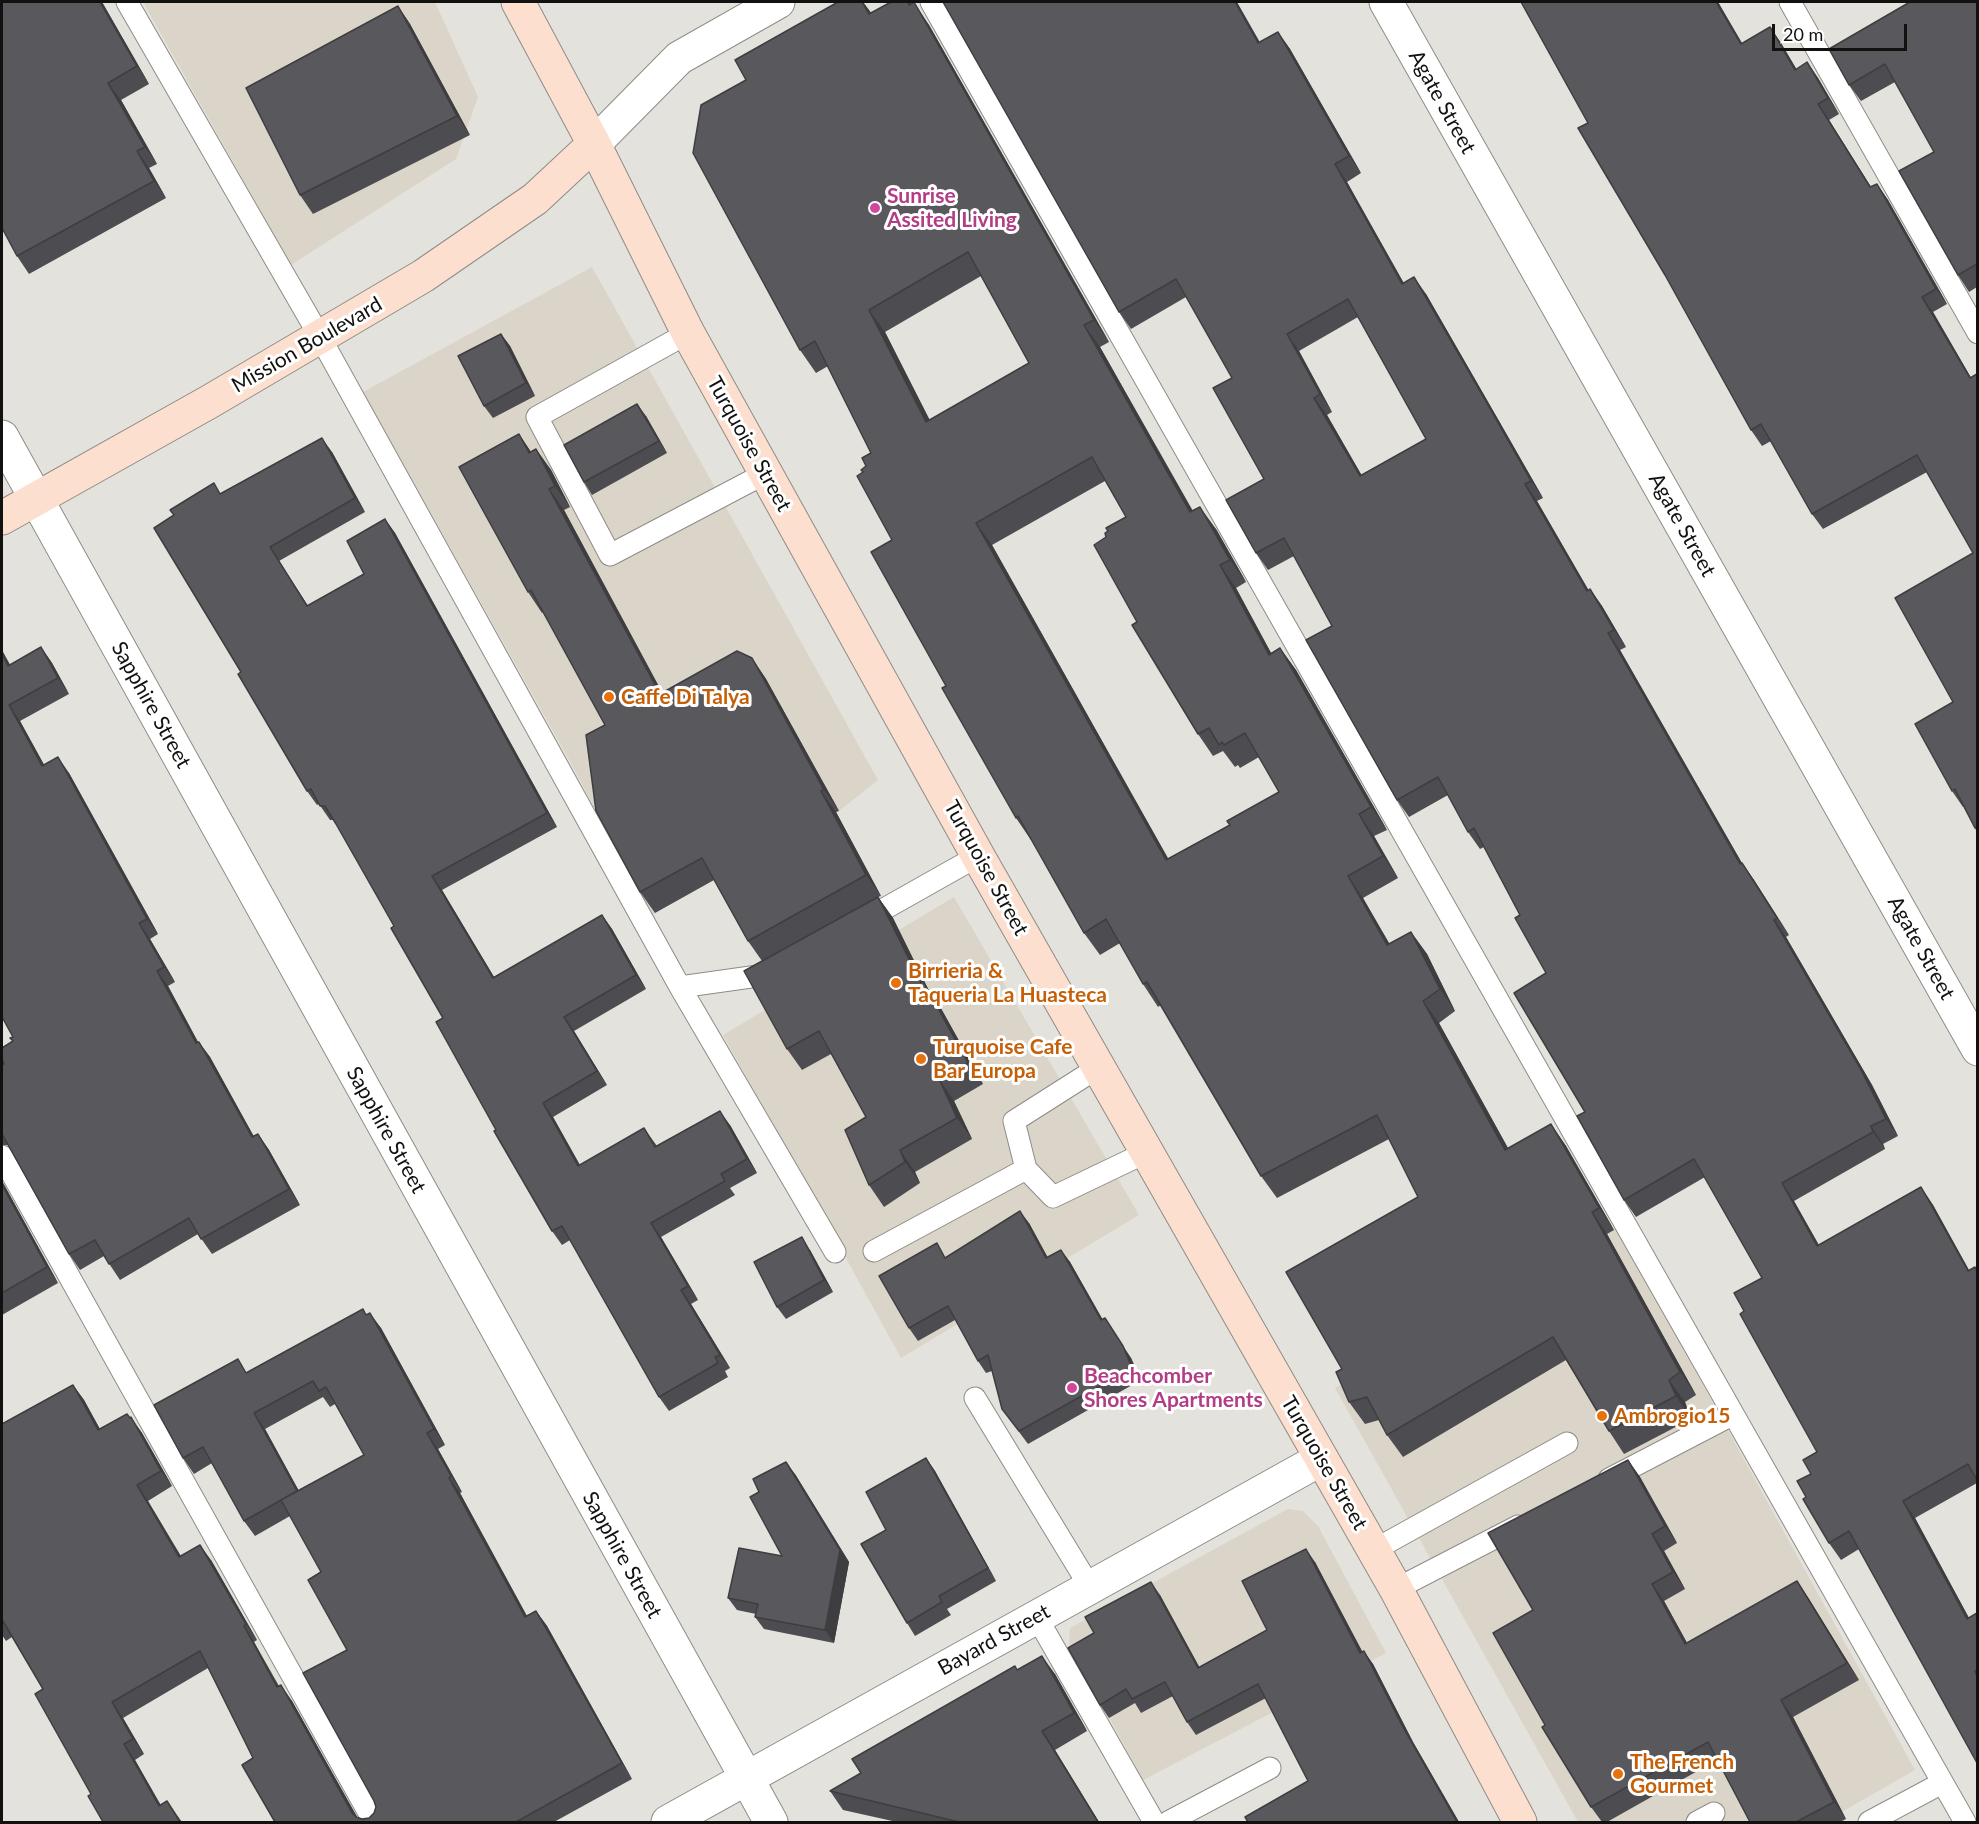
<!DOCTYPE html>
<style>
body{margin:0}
#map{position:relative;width:1979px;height:1824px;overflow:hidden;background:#e4e2dc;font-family:Lato,sans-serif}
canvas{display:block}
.frame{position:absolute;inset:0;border:3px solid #11110f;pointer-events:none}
.scale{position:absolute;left:1772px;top:24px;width:135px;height:27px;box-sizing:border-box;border:3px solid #11110f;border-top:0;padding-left:8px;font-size:18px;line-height:21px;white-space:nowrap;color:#11110f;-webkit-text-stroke:4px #fff;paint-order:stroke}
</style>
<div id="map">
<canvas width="1979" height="1824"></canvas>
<div class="frame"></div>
<div class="scale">20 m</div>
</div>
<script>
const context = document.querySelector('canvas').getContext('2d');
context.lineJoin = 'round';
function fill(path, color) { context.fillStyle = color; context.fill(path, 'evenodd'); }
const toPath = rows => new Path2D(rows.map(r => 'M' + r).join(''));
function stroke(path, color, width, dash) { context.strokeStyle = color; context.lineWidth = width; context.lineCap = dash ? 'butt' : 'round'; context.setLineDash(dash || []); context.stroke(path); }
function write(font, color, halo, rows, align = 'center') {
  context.font = font + ' Lato,sans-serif'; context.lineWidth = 6; context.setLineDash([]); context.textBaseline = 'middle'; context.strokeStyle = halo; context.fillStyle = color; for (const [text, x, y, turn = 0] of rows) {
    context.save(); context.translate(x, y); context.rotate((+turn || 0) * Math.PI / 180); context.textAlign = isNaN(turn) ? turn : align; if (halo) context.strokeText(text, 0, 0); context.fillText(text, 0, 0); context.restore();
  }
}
const built = toPath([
 [143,2,435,2,478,97,456,159,291,265],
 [592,267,878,780,839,811,655,913,651,918,572,765,363,392],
 [954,897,1139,1215,901,1358,723,1035],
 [1616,1227,1915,1770,1824,1822,1578,1822,1335,1388],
 [1288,1509,1303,1511,1318,1526,1386,1653,1143,1780,1069,1644,1070,1628]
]);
const service = toPath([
 [127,2,320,337,680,987,835,1252],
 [931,2,1965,1822],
 [1790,2,1978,333],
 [688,333,537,417,610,555,766,473],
 [861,922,978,856],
 [680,987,765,975,773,970],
 [2,1156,374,1822],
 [1026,1169,1053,1197,1147,1152],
 [874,1251,1026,1169,1014,1121,1099,1067],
 [975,1398,1090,1587],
 [1609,1479,1732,1415],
 [1374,1550,1567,1443],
 [1396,1589,1518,1526],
 [1036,1616,1154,1822],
 [1168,1822,1270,1768],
 [1697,1822,1714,1813],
 [1869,1822,1942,1783]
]);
const minor = toPath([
 [1386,2,1978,1049],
 [2,437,771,1822],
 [668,1822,1321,1459]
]);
const tertiary = toPath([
 [594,144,679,58,778,2]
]);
const secondary = toPath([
 [518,2,594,144,688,333,978,856,1396,1589,1520,1822],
 [2,518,209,402,423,276,535,199,594,144]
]);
const wall = toPath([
 [2,2,102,2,149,84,121,100,157,164,149,168,166,198,29,274,17,256],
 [838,2,863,2,871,13,909,2,929,25,1109,342,1100,347,1192,511,1216,529,1246,582,1236,588,1271,653,1280,648,1296,670,1387,830,1374,836,1398,878,1363,898,1389,944,1411,932,1427,954,1455,1011,1439,1023,1508,1148,1551,1124,1566,1146,1614,1230,1607,1234,1696,1395,1685,1402,1691,1419,1624,1454,1609,1431,1566,1360,1403,1457,1387,1435,1379,1420,1365,1424,1349,1402,1342,1369,1418,1197,1389,1139,1277,1198,1261,1176,1161,1005,1158,1007,1143,984,1120,943,1100,955,1084,933,1032,840,1031,840,1016,818,946,686,892,540,863,472,866,466,871,453,828,366,816,373,800,350,746,80],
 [981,276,1029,363,929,420,885,332],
 [1105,481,1126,517,1106,537,1137,622,1198,734,1213,756,1223,751,1235,767,1238,765,1240,768,1259,757,1279,792,1230,825,1168,859,992,545],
 [1521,2,1718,2,1742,44,1770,27,1781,43,1796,69,1807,62,1818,78,1839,114,1829,120,1871,187,1877,184,1888,200,1947,304,1933,312,1971,378,1977,374,1977,832,1963,806,1963,807,1952,791,1953,702,1973,553,1927,472,1823,529,1812,514,1771,441,1762,446,1751,430,1588,123],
 [1977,2,1977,287,1969,292,1958,275,1934,152,1895,82,1861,101,1849,85],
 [398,6,410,24,470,135,313,214,300,195],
 [1278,32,1290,49,1361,173,1347,182,1403,283,1426,294,1499,421,1543,498,1537,501,1588,590,1590,589,1602,606,1626,647,1620,650,1742,863,1754,880,1789,935,1786,937,1872,1085,1898,1136,1883,1144,1885,1149,1794,1201,1819,1245,1921,1187,1933,1205,1969,1270,1977,1270,1977,1483,1915,1518,1969,1618,1977,1613,1977,1763,1859,1549,1841,1560,1829,1543,1806,1497,1811,1474,1817,1452,1744,1311,1762,1278,1705,1177,1636,1217,1624,1200,1585,1112,1546,973,1520,915,1484,847,1480,849,1468,832,1448,795,1409,817,1397,800,1332,626,1294,556,1268,570,1256,553,1264,479,1232,378,1186,297,1131,329,1119,312,1260,42],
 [1358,317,1426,439,1361,475,1327,415,1332,412,1299,351],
 [501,334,510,346,535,396,493,418,484,406],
 [646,416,667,453,592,495,584,482],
 [519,434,531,452,536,449,551,470,570,507,564,510,662,692,752,658,766,679,839,811,836,812,881,896,878,897,893,918,928,989,938,1003,983,1084,954,1101,972,1139,915,1172,920,1183,884,1207,869,1185,866,1117,831,1054,802,1070,787,1049,762,961,748,941,714,880,655,913,640,892,605,725,543,612,542,613,528,592],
 [332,452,365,512,279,561,308,606,364,574,385,519,395,533,557,827,442,890,494,977,602,915,612,929,646,989,574,1031,607,1085,553,1117,580,1165,644,1128,657,1146,730,1125,757,1173,730,1188,735,1195,661,1237,698,1300,691,1304,730,1368,725,1371,728,1377,669,1411,659,1397,570,1240,562,1245,552,1231,496,1130,443,1018,394,926,334,820,330,820,319,804,317,805,307,791,241,672,221,494],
 [41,647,52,663,69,694,20,721,44,765,69,773,158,934,150,939,175,982,168,986,198,1042,210,1057,254,1137,258,1134,269,1150,300,1205,212,1254,198,1234,120,1280,104,1256,80,1270,69,1254,8,1145,2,1145,2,1065,4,1064,13,1041,13,1037,2,1017,10,665],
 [2,1181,58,1283,2,1315],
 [1029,1223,1048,1258,1061,1250,1070,1262,1103,1320,1131,1358,1141,1380,1028,1444,1002,1409,992,1371,986,1373,978,1361,955,1320,918,1341,909,1328,946,1257],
 [810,1250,833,1292,786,1319,777,1307],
 [367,1314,381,1328,445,1445,438,1449,462,1492,460,1493,527,1616,536,1611,547,1626,632,1779,554,1822,275,1822,253,1758,208,1668,123,1718,144,1754,135,1760,160,1805,179,1818,91,1794,43,1689,12,1637,6,1641,2,1635,2,1424,73,1385,84,1400,100,1429,130,1418,142,1433,172,1486,148,1501,181,1556,211,1560,257,1640,254,1642,279,1686,292,1701,357,1817,362,1819,369,1818,374,1813,376,1807,347,1650,321,1572,290,1516,255,1536,244,1521,212,1463,194,1474,183,1458,248,1373],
 [323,1397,330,1407,335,1404,364,1455,299,1491,265,1429],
 [926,1458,935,1471,996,1581,947,1609,951,1615,915,1636,907,1623,886,1530],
 [1628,1460,1640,1477,1677,1543,1664,1551,1685,1589,1664,1601,1687,1643,1797,1581,1809,1599,1859,1680,1793,1717,1846,1819,1840,1822,1750,1822,1717,1760,1607,1822,1602,1822,1591,1807,1545,1725,1533,1610],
 [795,1474,849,1562,834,1643,764,1629,755,1617,756,1614,737,1610,728,1598,782,1556],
 [1315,1562,1362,1652,1373,1664,1413,1742,1459,1822,1248,1822,1308,1781,1266,1698,1196,1735,1187,1722,1173,1696,1141,1713,1135,1703,1109,1718,1100,1705,1160,1595,1199,1667,1267,1630],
 [1018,1670,1055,1674,1087,1731,1055,1750,1099,1822,897,1822,843,1810,830,1791,861,1773]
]);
const shadedWall = toPath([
 [100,2,102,2,149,84,137,66],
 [862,2,863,2,872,14,869,14],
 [914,2,929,25,1109,342,1094,320],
 [1235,2,1237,2,1270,60,1258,43],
 [1716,2,1718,2,1752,60,1741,44],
 [398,6,410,24,470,135,457,116],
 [1770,27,1781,43,1806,85,1795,70],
 [1278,32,1290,49,1361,173,1349,156],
 [1807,62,1818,78,1839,114,1828,98],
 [108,83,121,100,157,164,145,147],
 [1818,104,1829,120,1881,203,1870,187],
 [137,151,149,168,166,198,154,181],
 [1335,164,1347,182,1414,301,1402,284],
 [1877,184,1888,200,1947,304,1936,289],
 [1414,277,1426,294,1499,421,1543,498,1531,481],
 [1922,297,1933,312,1977,388,1970,378],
 [869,310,885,332,942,444,926,422],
 [1084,325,1100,347,1206,534,1190,512],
 [501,334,510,346,535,396,526,383],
 [1287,334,1299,351,1332,412,1320,394],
 [1314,398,1327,415,1372,493,1360,476],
 [637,404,646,416,667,453,659,441],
 [519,434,533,455,529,453],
 [322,438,332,452,365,512,355,498],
 [536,449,551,470,570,507,555,486],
 [1525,484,1537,501,1599,608,1587,591],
 [549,489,564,510,674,715,660,694],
 [1200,507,1216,529,1246,582,1230,560],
 [385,519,395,533,557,827,547,813],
 [976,523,992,545,1182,883,1166,860],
 [270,547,279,561,317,620,307,606],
 [1220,565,1236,588,1284,677,1269,655],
 [1590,589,1602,606,1626,647,1614,630],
 [1608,633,1620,650,1752,881,1740,864],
 [41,647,52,663,69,694,58,678],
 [1280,648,1296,670,1387,830,1371,807],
 [2,650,19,681,8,666,2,654],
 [752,658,766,679,839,811,824,790],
 [9,705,20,721,53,781,42,766],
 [58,757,69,773,158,934,147,919],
 [821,791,836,812,881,896,866,875],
 [1359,814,1374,836,1398,878,1383,856],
 [1742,863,1754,880,1789,935,1777,918],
 [432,876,442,890,503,992,493,978],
 [1348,876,1363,898,1403,967,1387,945],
 [878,897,893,918,928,989,938,1003,983,1084,968,1063,921,983],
 [602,915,612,929,646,989,636,975],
 [1774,920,1786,937,1872,1085,1898,1136,1886,1119],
 [139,923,150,939,175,982,164,967],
 [1411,932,1427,954,1455,1011,1440,989],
 [157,971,168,986,207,1059,196,1043],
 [1423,1001,1439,1023,1521,1172,1505,1150],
 [564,1017,574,1031,607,1085,597,1071],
 [199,1042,210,1057,263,1153,252,1137],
 [939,1079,954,1101,972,1139,957,1118],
 [543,1103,553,1117,588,1180,578,1166],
 [720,1111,730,1125,757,1173,747,1159],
 [1551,1124,1566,1146,1614,1230,1599,1208],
 [1871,1126,1883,1144,1885,1149,1873,1132],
 [258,1134,269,1150,300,1205,289,1189],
 [900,1150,915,1172,920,1183,905,1162],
 [2,1181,58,1283,47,1267,2,1185],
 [1782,1183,1794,1201,1829,1264,1817,1246],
 [1921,1187,1933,1205,1977,1285,1968,1271],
 [1020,1211,1029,1223,1055,1271,1046,1258],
 [1592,1212,1607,1234,1696,1395,1680,1372],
 [651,1223,661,1237,698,1300,688,1286],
 [802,1237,810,1250,833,1292,824,1280],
 [1061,1250,1070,1262,1110,1333,1101,1320],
 [681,1290,691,1304,730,1368,720,1355],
 [370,1313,381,1328,445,1445,434,1429],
 [1105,1318,1131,1358,1141,1380,1132,1368],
 [1669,1380,1685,1402,1691,1419,1676,1396],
 [73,1385,84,1400,109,1446,98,1430],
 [254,1413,265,1429,307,1506,297,1491],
 [131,1417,142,1433,172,1486,161,1471],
 [427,1433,438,1449,462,1492,451,1476],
 [926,1458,935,1471,996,1581,988,1568],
 [1628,1460,1640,1477,1677,1543,1665,1526],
 [786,1462,795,1474,849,1562,834,1643,825,1630],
 [449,1478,460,1493,536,1633,525,1617],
 [137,1485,148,1501,190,1573,179,1557],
 [1903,1501,1915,1518,1977,1633,1967,1619],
 [1652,1534,1664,1551,1685,1589,1673,1572],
 [200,1545,211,1560,257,1640,246,1624],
 [1306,1549,1315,1562,1370,1666,1360,1653],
 [1797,1581,1809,1599,1859,1680,1847,1663],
 [1151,1582,1160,1595,1207,1681,1198,1668],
 [1652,1584,1664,1601,1697,1661,1685,1644],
 [536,1611,547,1626,632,1779,622,1763],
 [244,1626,254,1642,287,1703,277,1687],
 [1364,1651,1373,1664,1413,1742,1459,1822,1457,1822,1404,1729],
 [1042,1656,1055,1674,1087,1731,1074,1713],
 [281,1685,292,1701,360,1822,352,1813],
 [1781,1700,1793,1717,1846,1819,1834,1802],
 [112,1702,123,1718,144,1754,133,1739],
 [1042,1731,1055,1750,1099,1822,1098,1822],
 [124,1744,135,1760,170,1821,159,1806],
 [168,1802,179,1818,182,1822,180,1822]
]);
const building = toPath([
 [2,2,100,2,137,66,108,83,145,147,137,151,154,181,17,256,2,228,2,2],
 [838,2,862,2,869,14,891,2,908,2,909,5,914,2,1094,320,1084,325,1190,512,1200,507,1230,560,1220,565,1269,655,1280,648,1371,807,1359,814,1383,856,1348,876,1387,945,1411,932,1440,989,1423,1001,1505,1150,1551,1124,1599,1208,1592,1212,1680,1372,1669,1380,1676,1396,1609,1431,1553,1337,1387,1435,1367,1397,1349,1402,1336,1372,1342,1369,1286,1272,1418,1197,1377,1115,1261,1176,1147,982,1143,984,1106,919,1084,933,1018,816,1016,818,942,688,946,686,871,552,892,540,857,476,863,472,861,470,866,466,862,458,871,453,815,341,800,350,693,153,701,105,746,80,735,60,838,2],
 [968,252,1029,363,926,422,869,310,968,252],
 [1092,457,1126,517,1106,528,1108,531,1105,533,1106,537,1094,545,1137,622,1132,625,1198,734,1209,728,1219,745,1222,742,1224,745,1245,733,1279,792,1227,821,1230,825,1166,860,976,523,1092,457],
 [943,2,1235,2,1258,43,1278,32,1349,156,1335,164,1402,284,1414,277,1487,403,1531,481,1525,484,1587,591,1590,589,1614,630,1608,633,1740,864,1742,863,1777,918,1774,920,1860,1068,1886,1119,1871,1126,1873,1132,1782,1183,1817,1246,1921,1187,1968,1271,1975,1267,1977,1271,1977,1480,1968,1464,1903,1501,1967,1619,1977,1613,1977,1670,1975,1671,1977,1676,1977,1763,1849,1531,1829,1543,1803,1499,1806,1497,1797,1481,1811,1474,1803,1460,1817,1452,1740,1314,1744,1311,1734,1293,1762,1278,1694,1159,1624,1200,1577,1116,1585,1112,1514,993,1546,973,1515,918,1520,915,1474,828,1468,832,1438,777,1397,800,1306,640,1332,626,1284,538,1256,553,1226,500,1264,479,1213,388,1232,378,1176,279,1119,312,943,2],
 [1348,299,1426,439,1360,476,1314,398,1320,394,1287,334,1348,299],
 [1521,2,1716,2,1741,44,1770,27,1795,70,1807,62,1828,98,1818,104,1870,187,1877,184,1936,289,1922,297,1970,378,1977,374,1977,826,1975,828,1955,789,1952,791,1915,724,1953,702,1895,598,1973,553,1917,455,1812,514,1761,424,1751,430,1665,275,1578,128,1588,123,1521,2],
 [1910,2,1977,2,1977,264,1958,275,1899,171,1934,152,1885,64,1849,85,1829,49,1910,2],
 [398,6,457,116,300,195,246,88,398,6],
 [501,334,526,383,484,406,458,356,501,334],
 [637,404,659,441,584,482,564,445,637,404],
 [519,434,529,453,536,449,555,486,549,489,660,694,737,651,752,658,824,790,821,791,866,875,748,941,702,858,640,892,596,811,586,735,605,725,531,590,528,592,459,467,519,434],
 [322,438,355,498,270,547,307,606,364,574,347,541,385,519,547,813,432,876,493,978,602,915,636,975,564,1017,597,1071,543,1103,578,1166,644,1128,655,1147,720,1111,747,1159,721,1174,725,1181,651,1223,688,1286,681,1290,720,1355,715,1357,718,1363,659,1397,562,1226,552,1231,494,1131,496,1130,436,1022,443,1018,391,928,394,926,336,824,325,806,320,806,311,789,307,791,238,674,241,672,154,528,174,515,170,510,214,483,220,494,322,438],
 [41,647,58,678,9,705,42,766,58,757,147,919,139,923,164,967,157,971,196,1043,199,1042,252,1137,258,1134,289,1189,201,1239,189,1218,109,1264,95,1240,69,1254,2,1134,2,1065,4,1064,2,1059,2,1048,13,1041,10,1038,13,1037,2,1017,2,654,8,666,41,647],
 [878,897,921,983,923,981,968,1063,939,1079,957,1118,900,1150,905,1162,869,1185,845,1130,866,1117,819,1031,787,1049,744,971,878,897],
 [2,1185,47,1267,2,1293,2,1185],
 [1020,1211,1046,1258,1061,1250,1101,1320,1105,1318,1123,1346,1132,1368,1019,1431,1002,1409,988,1355,978,1361,948,1306,909,1328,879,1276,937,1243,945,1258,1020,1211],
 [802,1237,824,1280,777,1307,754,1262,802,1237],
 [363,1309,366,1315,370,1313,434,1429,427,1433,451,1476,449,1478,525,1617,536,1611,622,1763,516,1822,275,1822,242,1765,253,1758,200,1651,112,1702,133,1739,124,1744,159,1806,167,1801,180,1822,103,1822,88,1796,91,1794,35,1694,43,1689,3,1621,2,1622,2,1424,73,1385,98,1430,127,1414,130,1418,131,1417,161,1471,137,1485,179,1557,200,1545,246,1624,244,1626,277,1687,281,1685,352,1813,356,1817,362,1819,369,1818,374,1813,376,1807,374,1801,303,1673,347,1650,308,1580,321,1572,281,1500,364,1455,326,1387,319,1391,313,1381,254,1413,297,1491,244,1521,203,1447,183,1458,154,1405,238,1359,246,1373,363,1309],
 [926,1458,988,1568,939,1596,942,1602,907,1623,861,1544,886,1530,866,1492,926,1458],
 [1628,1460,1665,1526,1652,1534,1673,1572,1652,1584,1685,1644,1797,1581,1847,1663,1781,1700,1834,1802,1798,1821,1799,1822,1750,1822,1708,1742,1591,1807,1542,1727,1545,1725,1493,1633,1533,1610,1488,1533,1628,1460],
 [786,1462,840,1550,825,1630,755,1617,758,1604,728,1598,739,1548,782,1556,750,1497,759,1492,753,1479,786,1462],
 [1306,1549,1360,1653,1364,1651,1404,1729,1457,1822,1248,1822,1245,1817,1308,1781,1258,1684,1187,1722,1165,1682,1132,1699,1126,1689,1100,1705,1068,1648,1094,1633,1085,1617,1151,1582,1198,1668,1267,1630,1242,1581,1306,1549],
 [1042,1656,1074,1713,1042,1731,1098,1822,958,1822,959,1822,830,1791,861,1773,852,1759,1015,1666,1017,1670,1042,1656]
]);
const markers = [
 [875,208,6,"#d1479c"],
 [609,697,6,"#e8710a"],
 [896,983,6,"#e8710a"],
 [921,1059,6,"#e8710a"],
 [1072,1388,6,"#d1479c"],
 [1602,1416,6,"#e8710a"],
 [1618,1774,6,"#e8710a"]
];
const streetNames = [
 ["Agate Street",1442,102,61],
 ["Mission Boulevard",307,345,-30],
 ["Turquoise Street",749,444,61],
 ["Agate Street",1682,525,61],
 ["Sapphire Street",151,705,61],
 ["Turquoise Street",986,868,61],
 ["Agate Street",1921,948,61],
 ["Sapphire Street",386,1130,61],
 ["Turquoise Street",1324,1463,60],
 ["Sapphire Street",622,1555,61],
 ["Bayard Street",994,1640,-29]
];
const hotelNames = [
 ["Sunrise",887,196],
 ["Assited Living",887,220],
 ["Beachcomber",1084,1376],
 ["Shores Apartments",1084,1400]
];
const foodNames = [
 ["Caffe Di Talya",621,697],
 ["Birrieria &",908,971],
 ["Taqueria La Huasteca",908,995],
 ["Turquoise Cafe",933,1047],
 ["Bar Europa",933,1071],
 ["Ambrogio15",1614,1416],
 ["The French",1630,1762],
 ["Gourmet",1630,1786]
];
fill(built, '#dad5c8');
stroke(service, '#8e8c86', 23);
stroke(minor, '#8e8c86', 35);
stroke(tertiary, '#8e8c86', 35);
stroke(secondary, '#8e8c86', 35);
stroke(service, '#fff', 21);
stroke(minor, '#fff', 33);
stroke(tertiary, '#fff', 33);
stroke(secondary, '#fddfcf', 33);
fill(wall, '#4d4c50');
fill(shadedWall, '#3e3e41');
fill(building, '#59585d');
stroke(building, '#3e3e41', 1.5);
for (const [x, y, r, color] of markers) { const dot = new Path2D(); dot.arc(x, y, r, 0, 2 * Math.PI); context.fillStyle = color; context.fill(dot); stroke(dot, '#fff', 2); }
write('21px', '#11110f', '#fff', streetNames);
write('bold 21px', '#b23c85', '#fff', hotelNames, 'left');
write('bold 21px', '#c56008', '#fff', foodNames, 'left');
</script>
